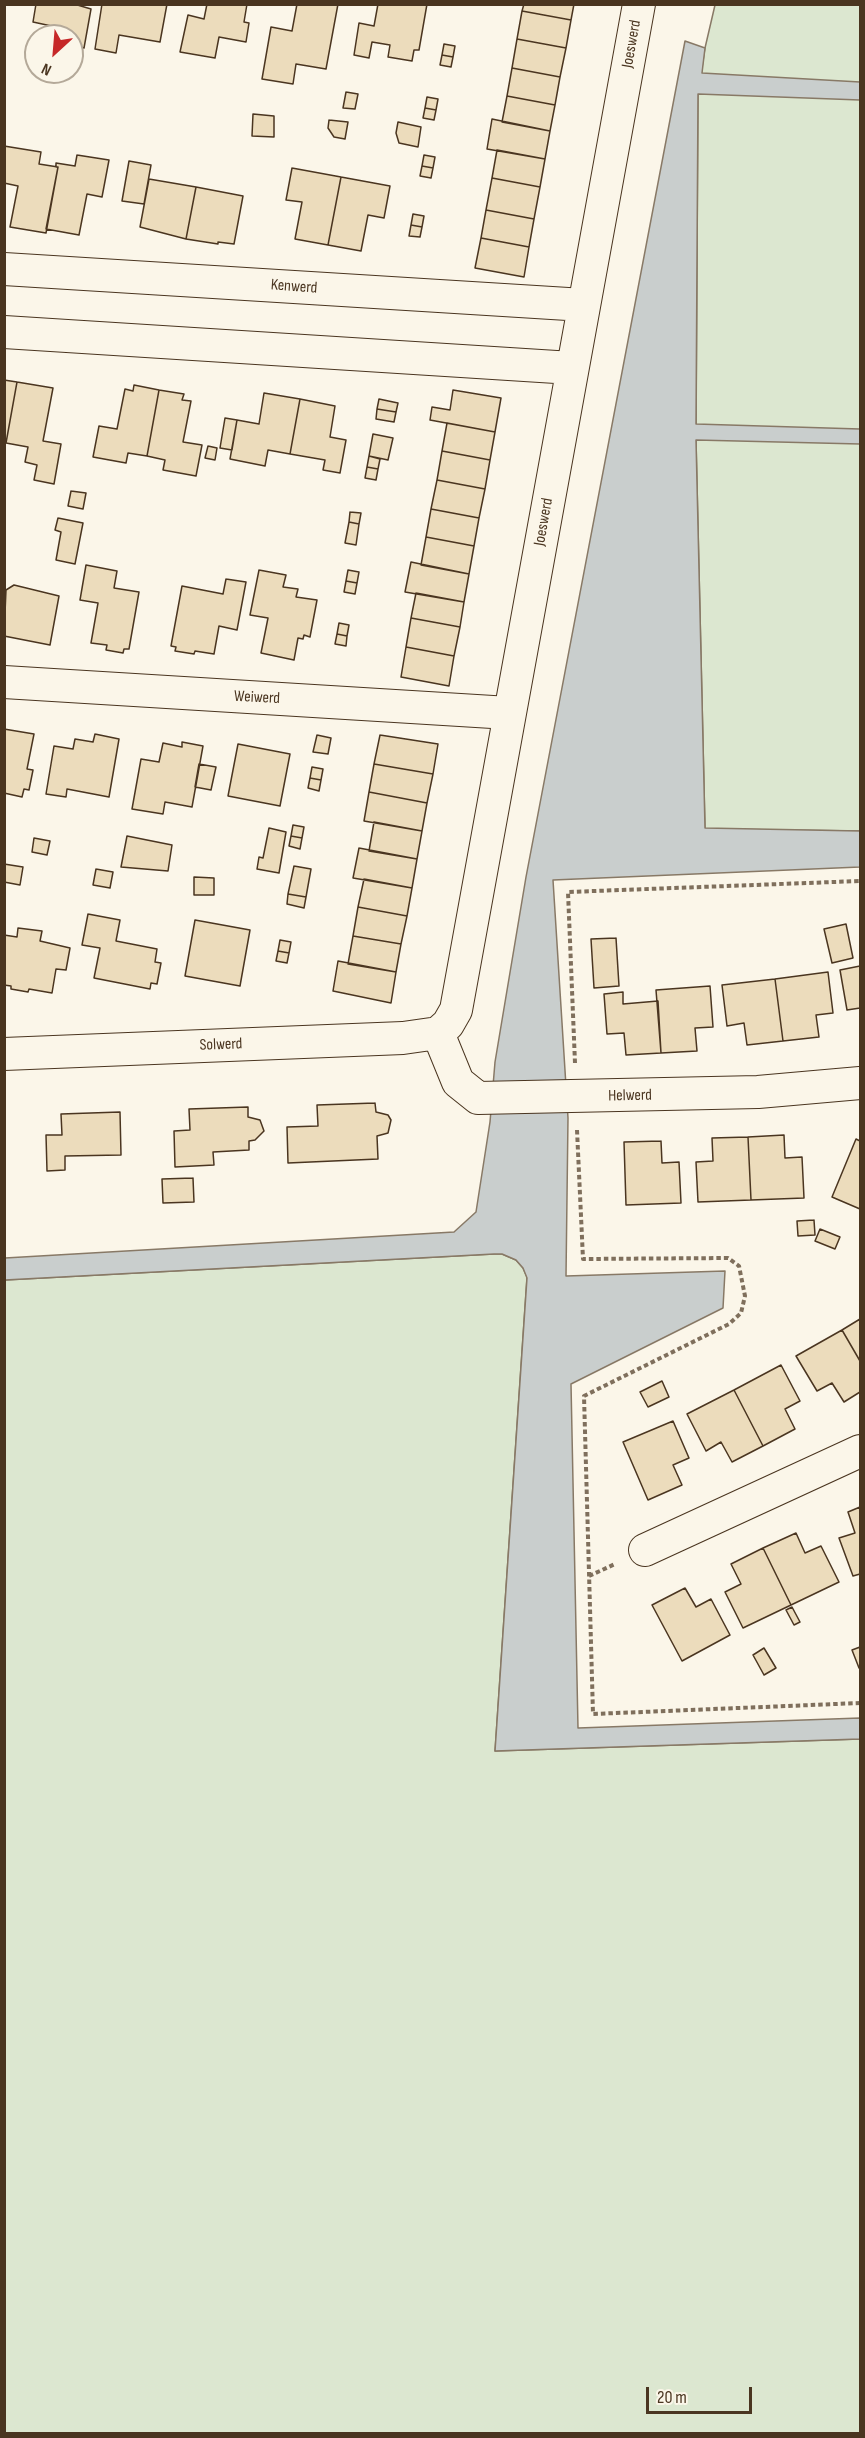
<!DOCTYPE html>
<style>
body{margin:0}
#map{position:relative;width:865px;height:2438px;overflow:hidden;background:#fbf6e9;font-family:"Sofia Sans Condensed",sans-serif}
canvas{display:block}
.frame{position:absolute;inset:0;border:6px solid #4a3520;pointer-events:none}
.north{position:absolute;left:24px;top:24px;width:60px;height:60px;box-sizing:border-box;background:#fbf6e9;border:2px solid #b4a999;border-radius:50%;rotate:206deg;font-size:16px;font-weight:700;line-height:24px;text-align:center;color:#4a3520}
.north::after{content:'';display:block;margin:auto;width:21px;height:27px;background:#c62828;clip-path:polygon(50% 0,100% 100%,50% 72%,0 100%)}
.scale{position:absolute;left:646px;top:2387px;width:106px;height:27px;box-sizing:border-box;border:3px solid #4a3520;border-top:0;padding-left:8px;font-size:18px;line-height:21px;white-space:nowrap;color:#4a3520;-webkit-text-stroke:4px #fbf6e9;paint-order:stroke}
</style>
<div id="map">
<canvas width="865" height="2438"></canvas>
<div class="frame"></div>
<div class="north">N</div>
<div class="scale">20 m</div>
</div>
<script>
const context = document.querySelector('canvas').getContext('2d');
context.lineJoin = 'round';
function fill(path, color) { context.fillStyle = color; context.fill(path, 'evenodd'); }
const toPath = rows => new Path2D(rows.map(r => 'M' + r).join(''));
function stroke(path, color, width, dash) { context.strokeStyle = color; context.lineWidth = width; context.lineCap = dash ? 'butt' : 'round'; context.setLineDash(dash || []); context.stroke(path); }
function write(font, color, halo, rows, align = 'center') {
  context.font = font + ' "Sofia Sans Condensed",sans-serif'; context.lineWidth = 4.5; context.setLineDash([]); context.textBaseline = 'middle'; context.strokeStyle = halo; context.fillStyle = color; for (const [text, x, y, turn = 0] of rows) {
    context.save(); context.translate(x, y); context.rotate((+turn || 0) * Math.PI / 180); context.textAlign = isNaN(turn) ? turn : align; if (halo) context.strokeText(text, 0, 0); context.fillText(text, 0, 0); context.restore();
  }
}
const green = toPath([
 [715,5,860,5,860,831,705,829,696,439,698,94,705,48,715,5],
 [494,1254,502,1254,516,1260,523,1268,527,1277,495,1751,860,1739,860,2433,5,2434,5,1280,494,1254]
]);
const water = toPath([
 [685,41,705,48,702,73,860,82,860,100,698,94,696,424,860,429,860,444,696,440,705,828,860,831,860,867,553,880,568,1118,566,1276,725,1271,723,1308,571,1384,578,1728,860,1718,860,1739,495,1751,527,1278,523,1268,516,1260,502,1254,494,1254,5,1280,5,1258,454,1232,476,1212,490,1122,495,1062,526,877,685,41]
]);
const building = toPath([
 [36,4,74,4,91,9,84,48,72,46,72,36,54,36,56,27,33,22,36,4],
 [102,4,167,4,160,42,119,35,116,53,95,49,102,4],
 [207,4,247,4,244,22,249,23,246,42,219,37,215,58,180,52,188,15,204,19,207,4],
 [297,4,338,4,326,69,296,64,293,84,262,79,271,27,292,31,297,4],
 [378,4,427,4,419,50,414,50,412,61,388,57,390,45,372,42,369,58,354,55,359,23,374,26,378,4],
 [524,4,574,4,571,20,522,11,524,4],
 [522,11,571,20,566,48,517,39,522,11],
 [517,39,566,48,560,77,512,68,517,39],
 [444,44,455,46,453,57,442,55,444,44],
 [442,55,453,57,451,67,440,65,442,55],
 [512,68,560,77,555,105,507,96,512,68],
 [346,92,358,94,355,109,343,108,346,92],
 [507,96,555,105,550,131,502,122,507,96],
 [427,97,438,99,436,110,425,108,427,97],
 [425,108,436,110,434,120,423,118,425,108],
 [253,114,274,116,274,137,252,136,253,114],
 [492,119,550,131,545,159,487,149,492,119],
 [329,120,348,122,345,139,334,137,328,128,329,120],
 [398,122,421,127,418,147,399,143,396,133,398,122],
 [4,146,41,152,39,164,58,167,46,233,10,227,18,186,4,183,4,146],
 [497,150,545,159,540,187,492,178,497,150],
 [77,155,109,160,102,197,87,194,79,235,46,229,58,167,56,167,56,163,75,166,77,155],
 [424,155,435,157,433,168,422,166,424,155],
 [129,161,151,165,144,204,122,201,129,161],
 [422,166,433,168,431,178,420,176,422,166],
 [292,168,341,177,328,245,295,239,302,202,286,200,292,168],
 [341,177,390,186,384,218,368,215,361,251,328,245,341,177],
 [492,178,540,187,534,219,486,210,492,178],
 [149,179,196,187,186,239,140,227,149,179],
 [196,187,243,196,234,244,218,242,218,244,186,239,196,187],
 [486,210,534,219,529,247,481,238,486,210],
 [413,214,424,216,422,227,411,225,413,214],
 [411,225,422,227,420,237,409,236,411,225],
 [481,238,529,247,524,277,475,268,481,238],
 [4,380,17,382,6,443,4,443,4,380],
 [17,382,53,388,43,441,61,444,54,484,34,480,37,465,25,462,28,447,6,443,17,382],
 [134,385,159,390,147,456,128,453,126,463,93,457,99,426,117,429,125,389,133,391,134,385],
 [159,390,184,394,182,400,191,401,183,442,202,445,196,476,163,470,165,460,147,456,159,390],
 [453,390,501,398,495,432,430,420,432,407,450,410,453,390],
 [264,393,300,399,290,454,268,450,265,466,230,459,237,420,259,424,264,393],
 [300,399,335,406,330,437,346,440,340,473,323,470,325,460,290,454,300,399],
 [379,399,398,403,396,412,377,409,379,399],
 [377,409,396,412,394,422,376,419,377,409],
 [225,418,237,420,232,450,220,448,225,418],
 [447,423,495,432,490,460,442,451,447,423],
 [373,434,393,438,388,460,369,456,373,434],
 [208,446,217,448,215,460,205,458,208,446],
 [442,451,490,460,485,489,437,480,442,451],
 [369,456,380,459,378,469,367,467,369,456],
 [367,467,378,469,376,480,365,478,367,467],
 [437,480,485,489,479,518,431,509,437,480],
 [71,491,86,493,83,509,68,506,71,491],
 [431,509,479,518,474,546,426,537,431,509],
 [350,512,361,513,359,524,349,522,350,512],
 [58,518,83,523,75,564,56,560,61,532,55,530,58,518],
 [349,522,359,524,356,545,345,543,349,522],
 [426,537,474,546,469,574,421,565,426,537],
 [411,562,469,574,464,602,405,592,411,562],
 [86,565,117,571,114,588,139,592,129,649,124,649,123,653,106,650,107,645,91,643,98,603,80,600,86,565],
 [259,570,286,575,283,587,298,589,296,597,317,600,310,637,304,635,303,639,298,638,294,660,261,653,268,618,250,615,259,570],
 [348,570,359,572,357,583,346,581,348,570],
 [226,579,246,582,237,630,219,626,214,654,195,651,194,654,175,651,176,647,171,646,182,586,223,594,226,579],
 [346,581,357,583,355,594,344,592,346,581],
 [14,585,59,596,50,645,4,636,6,590,14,585],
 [416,593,464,602,460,627,411,618,416,593],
 [411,618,460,627,454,656,406,647,411,618],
 [339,623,349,625,347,636,337,634,339,623],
 [337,634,347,636,346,646,335,644,337,634],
 [406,647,454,656,449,686,401,677,406,647],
 [4,729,34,734,27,769,33,770,29,790,24,789,22,797,4,793,4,729],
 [95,734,119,739,109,797,67,789,66,797,46,794,54,746,73,749,75,739,93,742,95,734],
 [317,735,331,738,328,754,313,752,317,735],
 [380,735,438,744,433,774,374,764,380,735],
 [182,742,203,746,192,807,165,802,163,814,132,809,141,759,159,762,163,743,182,747,182,742],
 [238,744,290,754,280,806,228,796,238,744],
 [199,764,216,767,211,790,195,787,199,764],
 [374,764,433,774,427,803,369,792,374,764],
 [312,767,323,769,321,780,310,778,312,767],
 [310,778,321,780,319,791,308,788,310,778],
 [369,792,427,803,422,831,364,821,369,792],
 [374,822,422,831,417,859,369,851,374,822],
 [293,825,304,827,302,838,291,836,293,825],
 [269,828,286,832,279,873,257,869,259,857,263,858,269,828],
 [127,836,172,845,168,871,121,867,127,836],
 [291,836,302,838,300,849,289,846,291,836],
 [34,838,50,841,47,855,32,852,34,838],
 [359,848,417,859,412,888,353,878,359,848],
 [4,864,23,867,20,885,4,882,4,864],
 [294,866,311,869,306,897,288,894,294,866],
 [96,869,113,872,110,888,93,885,96,869],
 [194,877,214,878,214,895,194,895,194,877],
 [364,879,412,888,407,916,358,907,364,879],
 [288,894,306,897,304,908,287,904,288,894],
 [358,907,407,916,401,944,353,936,358,907],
 [88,914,120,920,116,941,157,949,155,962,161,963,157,984,151,983,150,989,94,978,100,948,82,945,88,914],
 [195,920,250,930,240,986,185,976,195,920],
 [846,924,853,958,832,963,824,929,846,924],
 [18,928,42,931,40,941,70,948,66,970,56,969,52,993,29,989,28,992,11,989,11,986,4,985,4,935,17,937,18,928],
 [353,936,401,944,396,972,348,964,353,936],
 [616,938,619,986,594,988,591,939,616,938],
 [280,940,291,942,289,953,278,951,280,940],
 [278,951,289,953,287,963,276,961,278,951],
 [338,961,396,972,391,1003,333,991,338,961],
 [860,966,860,1008,847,1010,840,970,860,966],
 [828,972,833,1013,816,1015,819,1037,783,1041,775,979,828,972],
 [775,979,783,1041,747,1045,744,1023,727,1026,722,985,775,979],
 [710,986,713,1027,695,1028,697,1051,661,1053,656,990,710,986],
 [623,992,623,1004,658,1001,661,1053,626,1055,624,1033,607,1034,604,994,623,992],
 [375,1103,376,1112,388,1115,391,1120,388,1133,377,1136,378,1159,288,1163,287,1127,318,1126,317,1105,375,1103],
 [248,1107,248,1117,260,1120,264,1131,255,1140,249,1141,249,1150,213,1152,214,1165,175,1167,174,1131,190,1130,189,1109,248,1107],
 [120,1112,121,1155,65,1156,65,1170,47,1171,46,1135,62,1135,61,1114,120,1112],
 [784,1135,785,1158,802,1157,804,1198,751,1200,748,1137,784,1135],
 [748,1137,751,1200,698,1202,696,1162,713,1161,712,1138,748,1137],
 [856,1139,860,1141,860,1209,832,1197,856,1139],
 [661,1141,662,1163,679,1162,681,1203,626,1205,624,1142,661,1141],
 [193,1178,194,1202,163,1203,162,1179,193,1178],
 [814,1220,815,1235,798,1236,797,1221,814,1220],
 [820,1229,840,1237,835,1249,815,1241,820,1229],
 [860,1319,860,1361,842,1330,860,1319],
 [842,1330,860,1361,860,1392,844,1402,832,1383,817,1391,796,1356,842,1330],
 [781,1365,800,1401,785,1409,795,1429,763,1446,734,1390,781,1365],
 [662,1381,669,1397,648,1407,640,1392,662,1381],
 [734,1390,763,1446,732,1462,721,1442,706,1451,687,1414,734,1390],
 [673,1421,689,1458,673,1465,682,1485,648,1500,623,1442,673,1421],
 [860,1507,860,1574,853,1576,839,1538,855,1533,848,1512,860,1507],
 [796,1533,805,1553,821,1546,839,1582,791,1605,763,1548,796,1533],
 [763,1548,791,1605,743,1628,725,1592,741,1584,731,1564,763,1548],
 [685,1588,696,1607,711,1599,730,1635,682,1661,652,1605,685,1588],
 [792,1607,800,1622,794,1625,786,1610,792,1607],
 [860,1647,860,1667,859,1668,852,1650,860,1647],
 [764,1648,776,1668,764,1675,753,1655,764,1648]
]);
const path = toPath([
 [575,1063,568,892,860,881],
 [577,1130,583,1259,728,1258,739,1266,745,1296,741,1313,729,1324,584,1396,593,1714,860,1703],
 [589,1576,615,1564]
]);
const minor = toPath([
 [4,269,584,305],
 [4,332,572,368],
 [4,682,509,713],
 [438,1033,448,1024,456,1010,639,4],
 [438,1033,458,1082,478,1098,758,1092,860,1083],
 [4,1054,403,1038,438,1033],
 [645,1550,860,1451]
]);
const streetNames = [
 ["Joeswerd",632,44,-80],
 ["Kenwerd",294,287,4],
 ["Joeswerd",544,522,-80],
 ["Weiwerd",257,698,3],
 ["Solwerd",221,1045,-2],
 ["Helwerd",630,1096,-1]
];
fill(green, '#dce7d0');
stroke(green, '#887966', 1.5);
fill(water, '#c9cecd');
stroke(water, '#887966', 1.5);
fill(building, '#ecdcbc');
stroke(building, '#4a3520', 1.5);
stroke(minor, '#4a3520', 34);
stroke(path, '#7f6f5c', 4, [4.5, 3]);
stroke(minor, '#fbf6e9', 32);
write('16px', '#4a3520', '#fbf6e9', streetNames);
</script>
